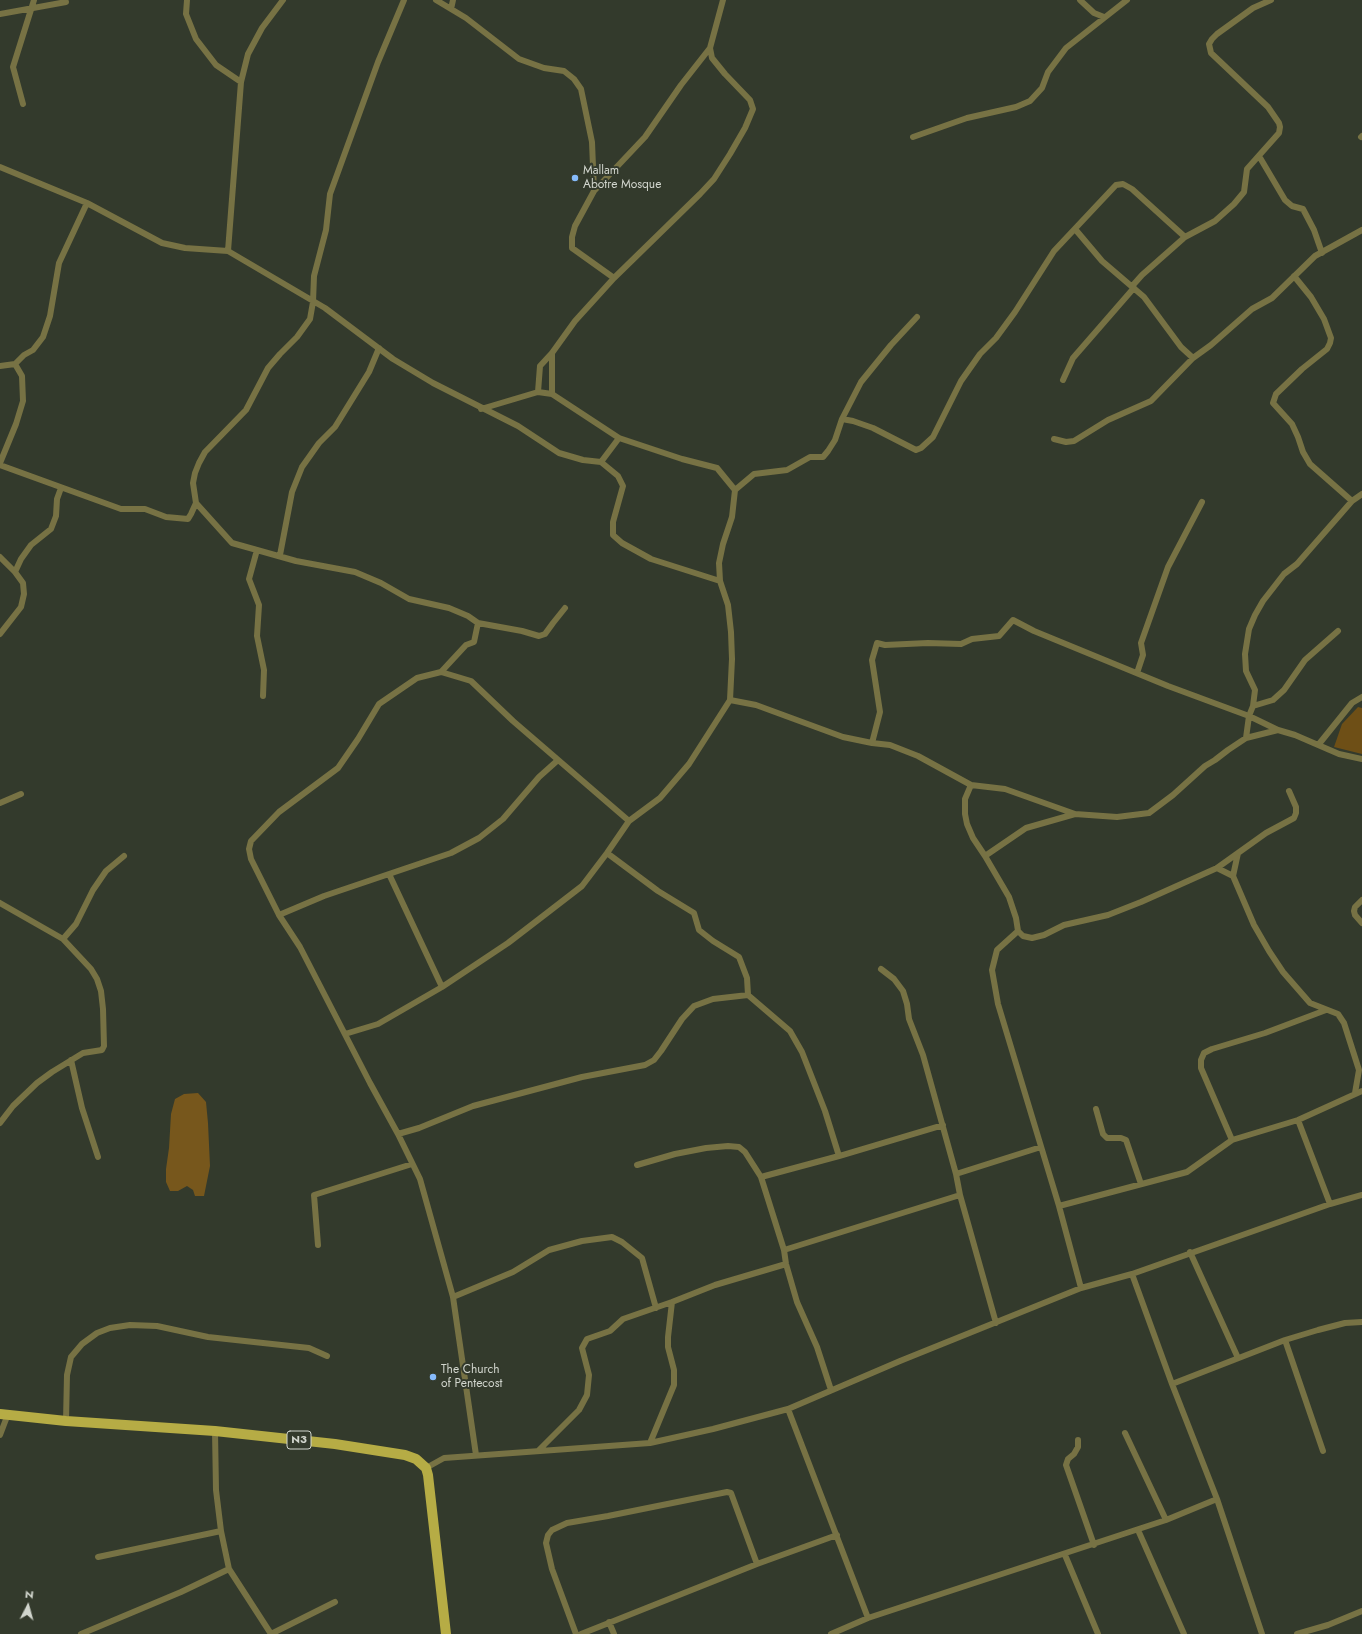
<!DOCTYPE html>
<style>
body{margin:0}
#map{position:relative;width:1362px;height:1634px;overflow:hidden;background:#333a2c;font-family:Jost,sans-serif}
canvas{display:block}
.north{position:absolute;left:8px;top:1586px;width:40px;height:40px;-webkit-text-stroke:3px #333a2c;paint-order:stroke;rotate:6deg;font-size:11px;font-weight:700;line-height:16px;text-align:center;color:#d1d5cd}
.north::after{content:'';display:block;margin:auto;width:14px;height:18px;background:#d1d5cd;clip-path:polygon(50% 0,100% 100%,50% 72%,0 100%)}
</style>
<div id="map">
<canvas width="1362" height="1634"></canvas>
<div class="north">N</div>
</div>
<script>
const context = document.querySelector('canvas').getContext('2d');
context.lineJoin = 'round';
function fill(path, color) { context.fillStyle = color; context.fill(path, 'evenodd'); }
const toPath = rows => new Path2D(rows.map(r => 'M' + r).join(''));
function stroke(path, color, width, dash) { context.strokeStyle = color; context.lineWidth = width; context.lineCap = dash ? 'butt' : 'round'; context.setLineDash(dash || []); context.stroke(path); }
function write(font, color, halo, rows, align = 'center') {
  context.font = font + ' Jost,sans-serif'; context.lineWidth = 4; context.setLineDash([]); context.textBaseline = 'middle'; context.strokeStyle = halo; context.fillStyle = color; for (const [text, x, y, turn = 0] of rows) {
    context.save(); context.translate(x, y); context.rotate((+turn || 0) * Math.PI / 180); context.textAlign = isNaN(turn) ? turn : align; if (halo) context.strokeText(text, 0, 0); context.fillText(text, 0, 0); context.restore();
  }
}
const green = toPath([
 [1358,707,1362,708,1362,754,1334,747,1342,724]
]);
const forest = toPath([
 [198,1093,206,1102,208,1123,210,1166,204,1196,195,1196,193,1190,187,1186,178,1191,170,1191,166,1182,166,1169,169,1148,171,1114,175,1099,184,1094]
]);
const minor = toPath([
 [187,0,186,14,196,39,216,65,241,82,228,251],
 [436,0,466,18,519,59,544,68,564,71,574,79,581,89,592,142,594,191],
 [1080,0,1094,13,1104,17],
 [451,9,453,0],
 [0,14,66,2],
 [241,82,248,54,262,28,283,0],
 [23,104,13,67,34,0],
 [913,137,967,118,1016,107,1030,101,1042,88,1048,72,1066,48,1127,0],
 [1361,137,1362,136],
 [1259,156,1285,200,1292,206,1303,209,1314,230,1322,253],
 [0,167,87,203,162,243,185,248,228,251,325,308,393,359,433,383,518,426,559,453,583,460,601,462,618,476,623,486,613,522,613,535,622,543,651,559,720,581],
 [1075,229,1102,261,1144,297,1181,347,1193,358],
 [1294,276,1311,297,1324,319,1331,338,1330,343,1327,349,1302,369,1276,394,1273,403,1292,424,1298,437,1303,452,1310,464,1352,501],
 [614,278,572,248,572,237,575,226,594,191,645,137,681,85,710,48],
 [0,366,15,364,24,355,33,350,43,337,50,316,59,263,87,203],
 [1063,380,1073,358,1133,289,1134,284,1142,275,1185,237,1215,221,1234,204,1244,192,1247,169,1279,133,1280,127,1279,123,1268,107,1211,53,1209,44,1212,39,1217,34,1253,8,1271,0],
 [538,392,552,394,619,438,682,459,717,468,735,490],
 [552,394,552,353],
 [481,409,538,392,540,366,552,353,575,321,614,278,700,194,714,179,730,154,745,128,753,109,750,100,725,74,712,58,710,48,723,0],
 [842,419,861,382,891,345,917,317],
 [1054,439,1066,442,1074,441,1108,420,1151,401,1193,358,1211,345,1252,309,1272,298,1315,256,1362,230],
 [601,462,619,438],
 [0,463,16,424,23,401,22,376,15,364],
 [0,465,121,509,145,509,166,517,188,519,191,514,196,503],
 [257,550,232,543,196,503,193,483,195,473,199,463,205,452,246,410,268,368,280,354,297,337,310,319,313,302,314,276,326,230,330,194,378,62,404,0],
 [280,555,292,492,302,467,319,443,335,427,369,372,379,348],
 [0,557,15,572,23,583,24,594,21,607,0,634],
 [15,572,21,559,31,545,51,529,56,516,57,499,61,488],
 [478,623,522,631,539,636,545,634,553,623,565,608],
 [1137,673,1143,655,1141,643,1168,567,1202,502],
 [263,696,264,670,257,636,259,605,249,579,257,550,296,561,355,572,381,583,409,599,449,608,468,616,478,623,474,642,466,645,441,672],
 [730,700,756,705,843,737,872,743,890,745,918,756,971,785,965,799,965,814,967,824,973,838,985,856,1009,897,1016,918,1018,931,1023,936,1032,938,1044,935,1064,925,1108,915,1141,902,1217,868,1266,833,1294,818,1296,813,1296,807,1289,791],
 [1253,706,1273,700,1284,690,1305,660,1338,631],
 [1246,738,1249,716,1253,706,1255,690,1246,671,1245,654,1249,629,1255,615,1263,601,1284,574,1297,564,1352,501,1362,494],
 [872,743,880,712,872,660,877,643,885,645,928,643,961,644,972,639,999,636,1013,620,1034,631,1168,686,1249,716,1278,730],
 [1319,744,1352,703,1362,697],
 [971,785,1005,789,1075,814,1117,817,1149,813,1173,795,1205,766,1215,760,1228,750,1246,738,1278,730,1295,735,1339,754,1362,759],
 [0,803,21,794],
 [607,853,658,891,694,913,699,930,713,941,739,957,747,978,748,995],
 [1238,853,1233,876,1254,925,1269,951,1283,972,1310,1003,1338,1014,1344,1023,1359,1070,1355,1093],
 [985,856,1026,828,1075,814],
 [1217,868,1233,876],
 [389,874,442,987],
 [1362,900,1355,907,1354,911,1355,915,1362,923],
 [0,903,63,939,76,924,93,890,106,871,124,856],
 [279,915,324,896,451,853,479,838,503,819,539,777,558,760],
 [1018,931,997,950,992,970,998,1004,1059,1206,1081,1288],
 [881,969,894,979,903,991,907,1004,909,1019,923,1055,956,1174,960,1195,996,1323],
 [345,1034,378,1024,442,987,508,943,547,913,582,886,607,853,629,821,660,798,689,764,730,700,732,659,731,632,728,605,720,581,719,563,723,544,732,517,735,490,754,474,787,470,810,457,823,457,828,451,835,440,842,419,853,421,873,428,916,450,921,448,933,437,961,381,980,354,996,338,1015,312,1054,251,1116,185,1123,184,1132,189,1185,237],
 [71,1060,82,1108,98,1157],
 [1096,1109,1103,1134,1107,1138,1121,1138,1126,1140,1141,1184],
 [1298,1120,1330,1204],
 [0,1123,13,1106,37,1083,52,1072,83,1053,102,1050,104,1046,103,1009,101,991,97,979,91,969,63,939],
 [398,1134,419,1128,473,1106,582,1077,645,1065,654,1060,661,1051,682,1019,694,1006,713,999,748,995,790,1031,802,1052,825,1111,839,1156],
 [1232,1140,1201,1068,1201,1060,1204,1053,1212,1049,1265,1033,1326,1010],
 [637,1165,675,1154,706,1148,728,1146,739,1147,745,1152,761,1177,784,1250,786,1264,797,1302,817,1347,831,1390],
 [956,1174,1041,1147],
 [761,1177,839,1156,943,1125],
 [1059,1206,1187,1172,1232,1140,1298,1120,1362,1091],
 [318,1245,314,1195,412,1164],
 [784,1250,960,1195],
 [1190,1252,1238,1358],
 [1132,1274,1172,1384,1217,1499,1262,1634],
 [453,1297,513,1272,549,1250,582,1241,612,1237,622,1242,642,1258,656,1308],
 [1285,1340,1323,1451],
 [1172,1384,1285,1340,1318,1330,1345,1323,1362,1322],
 [788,1409,868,1618],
 [66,1421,67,1375,71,1357,82,1344,97,1333,110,1328,130,1325,157,1326,208,1337,309,1348,327,1356],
 [215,1431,216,1490,221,1531,229,1569,271,1634],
 [1125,1433,1166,1520],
 [0,1435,8,1414],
 [1078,1440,1078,1447,1074,1454,1068,1459,1066,1465,1094,1545],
 [650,1443,674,1385,674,1370,668,1347,668,1337,672,1302],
 [539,1450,579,1410,587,1395,589,1375,582,1348,587,1339,610,1331,623,1319,672,1302,715,1285,786,1264],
 [476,1455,453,1297,420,1179,398,1134,370,1083,300,947,279,915,251,859,249,849,251,841,279,812,338,768,358,739,379,704,417,678,441,672,471,681,513,721,629,821],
 [426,1468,444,1458,650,1443,713,1429,788,1409,900,1361,1081,1288,1132,1274,1330,1204,1362,1195],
 [1138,1530,1184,1634],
 [1065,1555,1098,1634],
 [98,1557,221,1531],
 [609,1622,614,1634],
 [81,1634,181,1592,229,1569],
 [271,1634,335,1602],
 [576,1634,552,1569,546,1543,548,1535,552,1530,567,1523,608,1516,727,1492,731,1493,757,1564],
 [581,1634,757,1564,837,1535],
 [831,1634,868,1618,1166,1520,1217,1499],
 [1297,1634,1328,1625,1362,1611]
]);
const primary = toPath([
 [0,1414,66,1421,215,1431,335,1444,405,1455,416,1459,426,1468,428,1475,446,1634]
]);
const markers = [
 [575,178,4,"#86bbfb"],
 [433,1377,4,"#86bbfb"]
];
const shields = [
 [299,1440,24]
];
const shieldNames = [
 ["N3",299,1440]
];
const poiNames = [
 ["Mallam",583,171],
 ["Abotre Mosque",583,185],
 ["The Church",441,1370],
 ["of Pentecost",441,1384]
];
fill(green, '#6e4f16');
fill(forest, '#77571c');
stroke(minor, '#777244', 6);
stroke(primary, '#b6ac45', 10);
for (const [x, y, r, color] of markers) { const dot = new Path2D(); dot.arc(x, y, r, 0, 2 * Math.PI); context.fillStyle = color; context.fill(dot); stroke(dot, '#333a2c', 1.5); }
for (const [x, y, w] of shields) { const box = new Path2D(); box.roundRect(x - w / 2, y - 9, w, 18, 3); context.fillStyle = '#333a2c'; context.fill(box); stroke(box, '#d1d5cd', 1); }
write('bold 11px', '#d1d5cd', null, shieldNames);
write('12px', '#d1d5cd', '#333a2c', poiNames, 'left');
</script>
